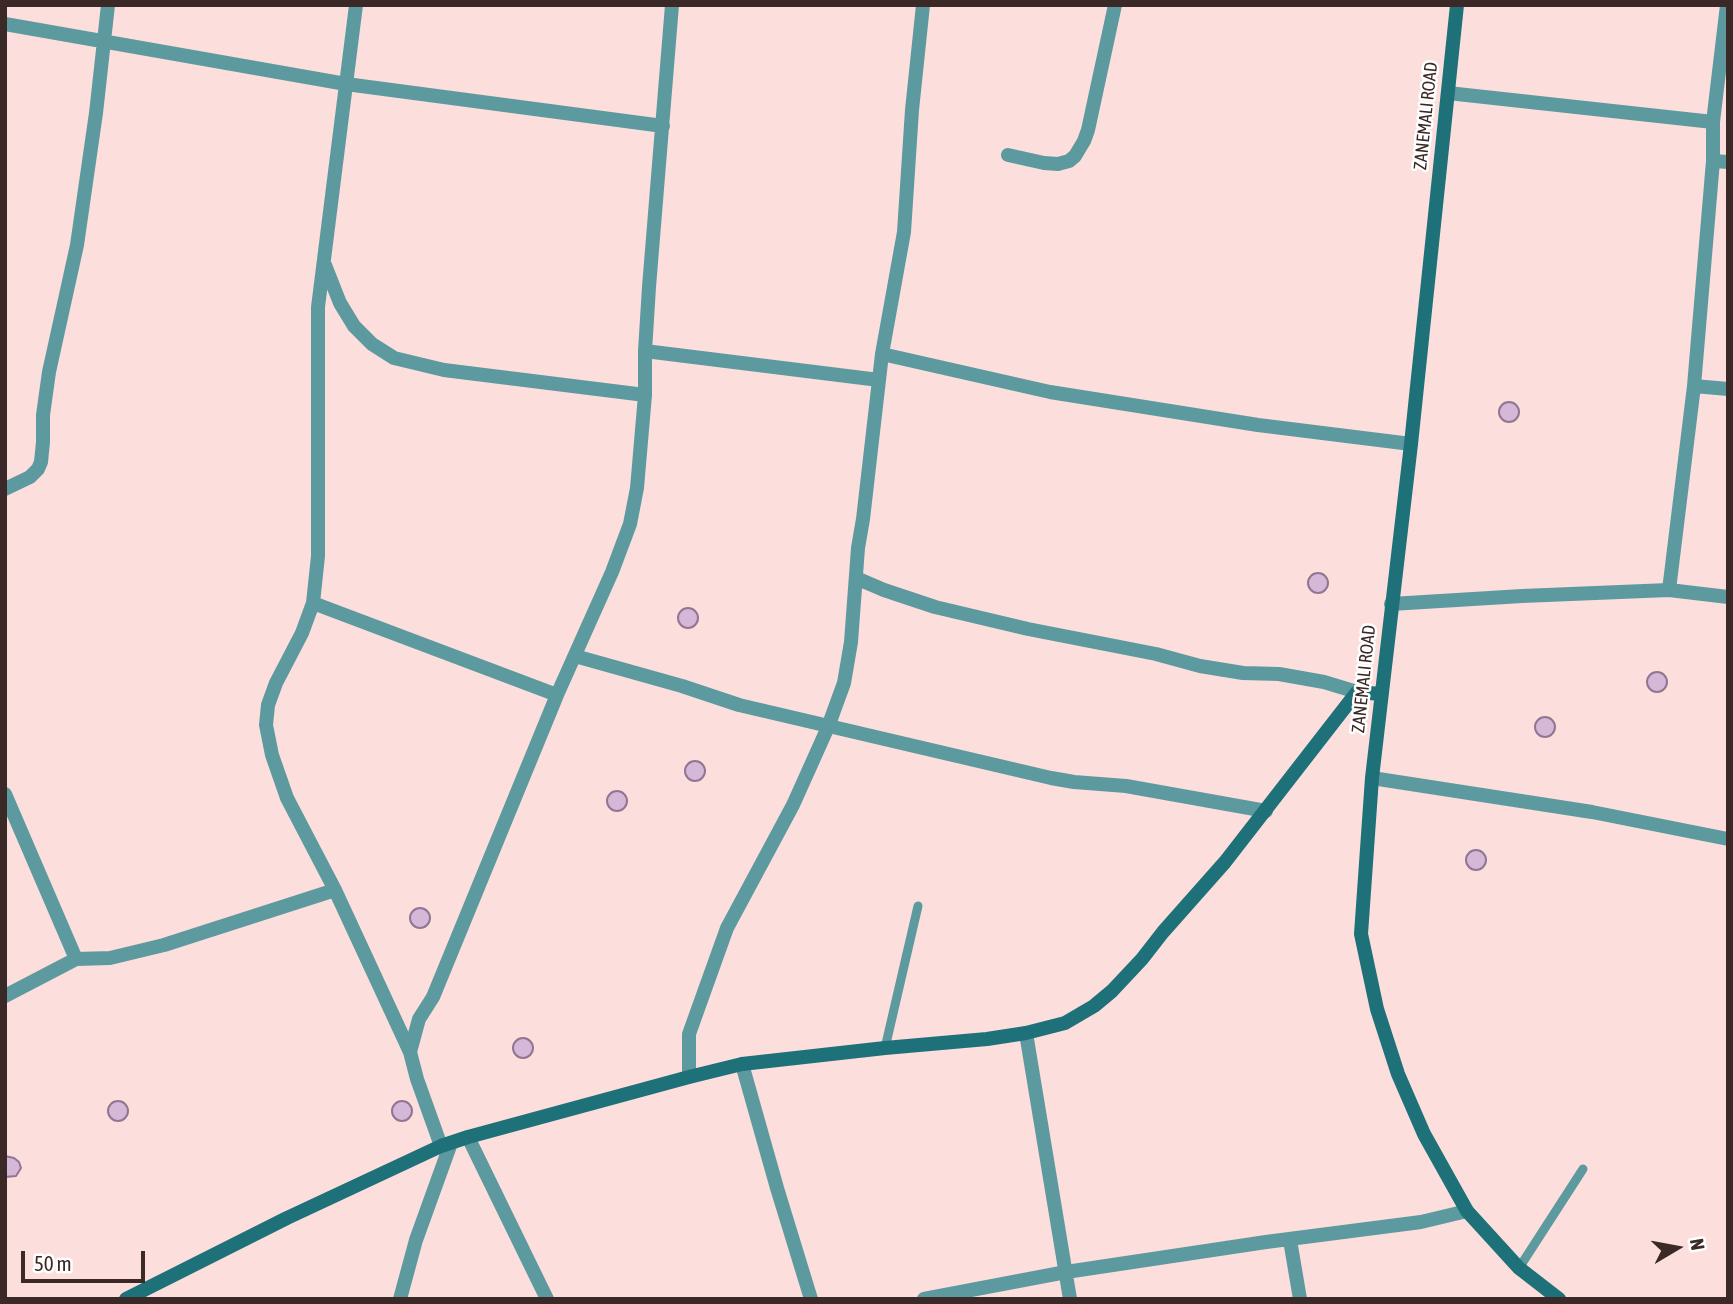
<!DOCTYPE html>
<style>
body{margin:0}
#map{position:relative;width:1733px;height:1304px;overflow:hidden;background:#fcdfdc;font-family:"Asap Condensed",sans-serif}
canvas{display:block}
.frame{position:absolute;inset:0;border:7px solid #3b2927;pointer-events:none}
.north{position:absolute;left:1642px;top:1213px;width:70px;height:70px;-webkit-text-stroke:5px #fff;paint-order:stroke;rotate:80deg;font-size:19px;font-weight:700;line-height:28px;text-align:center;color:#3b2927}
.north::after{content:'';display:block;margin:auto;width:24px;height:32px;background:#3b2927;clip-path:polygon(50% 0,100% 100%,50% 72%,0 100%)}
.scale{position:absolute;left:21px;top:1251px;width:124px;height:32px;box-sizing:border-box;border:4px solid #3b2927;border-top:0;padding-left:9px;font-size:21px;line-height:24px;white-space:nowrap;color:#3b2927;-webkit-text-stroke:5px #fff;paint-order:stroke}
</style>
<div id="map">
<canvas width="1733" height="1304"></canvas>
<div class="frame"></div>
<div class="north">N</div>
<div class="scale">50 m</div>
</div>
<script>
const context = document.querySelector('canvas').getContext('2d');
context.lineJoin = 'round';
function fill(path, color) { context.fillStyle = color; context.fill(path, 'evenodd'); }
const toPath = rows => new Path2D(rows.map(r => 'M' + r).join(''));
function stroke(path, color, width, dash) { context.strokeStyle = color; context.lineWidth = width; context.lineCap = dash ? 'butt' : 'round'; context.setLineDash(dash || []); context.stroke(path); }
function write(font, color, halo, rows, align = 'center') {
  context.font = font + ' "Asap Condensed",sans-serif'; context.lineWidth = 5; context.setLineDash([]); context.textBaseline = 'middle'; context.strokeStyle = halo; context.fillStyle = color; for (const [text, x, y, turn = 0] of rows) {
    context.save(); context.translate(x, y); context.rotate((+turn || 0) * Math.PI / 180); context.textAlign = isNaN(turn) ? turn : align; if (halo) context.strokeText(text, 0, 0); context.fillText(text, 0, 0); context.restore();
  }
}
const building = toPath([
 '1499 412a10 10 0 1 1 20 0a10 10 0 1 1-20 0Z',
 '1308 583a10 10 0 1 1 20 0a10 10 0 1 1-20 0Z',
 '678 618a10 10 0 1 1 20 0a10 10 0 1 1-20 0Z',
 '1647 682a10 10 0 1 1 20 0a10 10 0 1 1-20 0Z',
 '1535 727a10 10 0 1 1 20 0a10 10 0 1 1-20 0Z',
 '685 771a10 10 0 1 1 20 0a10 10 0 1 1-20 0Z',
 '607 801a10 10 0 1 1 20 0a10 10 0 1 1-20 0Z',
 '1466 860a10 10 0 1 1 20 0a10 10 0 1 1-20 0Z',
 '410 918a10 10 0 1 1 20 0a10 10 0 1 1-20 0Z',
 '513 1048a10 10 0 1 1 20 0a10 10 0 1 1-20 0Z',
 '108 1111a10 10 0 1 1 20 0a10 10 0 1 1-20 0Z',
 '392 1111a10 10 0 1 1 20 0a10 10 0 1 1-20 0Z',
 [5,1156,14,1158,19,1162,21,1168,16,1176,5,1177,5,1156]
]);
const lane = toPath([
 [885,1048,918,906],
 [1519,1268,1583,1169]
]);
const street = toPath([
 [356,5,318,307,318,556,313,603,302,633,276,683,268,705,266,725,272,755,287,798,335,890,410,1052],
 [5,24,346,84,663,126],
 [1448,93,1713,122],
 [1008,155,1044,163,1058,164,1069,161,1075,156,1084,141,1088,130,1115,5],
 [1713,161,1728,162],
 [325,265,340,303,354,326,372,344,394,358,444,370,645,395],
 [645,351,879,380],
 [882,354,1050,392,1258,425,1411,444],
 [1694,386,1728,389],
 [5,489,30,477,38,469,41,462,43,442,43,415,49,372,77,245,96,113,108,5],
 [856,578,884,590,935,607,1028,629,1156,654,1200,666,1243,673,1279,674,1324,682,1357,692],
 [1669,590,1694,386,1713,161,1713,122,1727,5],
 [313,603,557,695],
 [1391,604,1522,596,1669,590,1728,597],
 [575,656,682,686,739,705,1051,778,1074,782,1126,786,1266,811],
 [1372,778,1592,812,1728,839],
 [5,794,76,959],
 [5,996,76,959,110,958,164,945,335,890],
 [1026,1033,1070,1299],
 [742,1064,777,1188,811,1299],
 [689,1077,689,1034,727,928,793,805,828,727,844,683,851,642,858,548,863,519,882,354,904,232,912,110,923,5],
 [468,1137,547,1299],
 [441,1146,417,1079,410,1052,419,1019,433,997,557,695,612,572,630,524,637,488,645,395,645,351,649,287,672,5],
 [1290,1240,1300,1299],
 [400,1299,416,1240,451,1143],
 [924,1299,1066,1272,1266,1242,1421,1222,1467,1211]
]);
const secondary = toPath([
 [1457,5,1411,444,1372,778,1361,934,1377,1009,1398,1074,1424,1134,1467,1211,1519,1268,1559,1299],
 [126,1299,287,1218,441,1146,468,1137,689,1077,742,1064,885,1048,987,1039,1026,1033,1065,1023,1094,1006,1112,991,1142,959,1163,932,1225,862,1357,692,1381,694]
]);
const streetNames = [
 ["ZANEMALI ROAD",1426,116,-84],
 ["ZANEMALI ROAD",1364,679,-84]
];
fill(building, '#d5b7d7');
stroke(building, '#917592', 2);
stroke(lane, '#5d9aa0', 9);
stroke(street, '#5d9aa0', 14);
stroke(secondary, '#1e7179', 14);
write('18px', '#3b2927', '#fff', streetNames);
</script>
